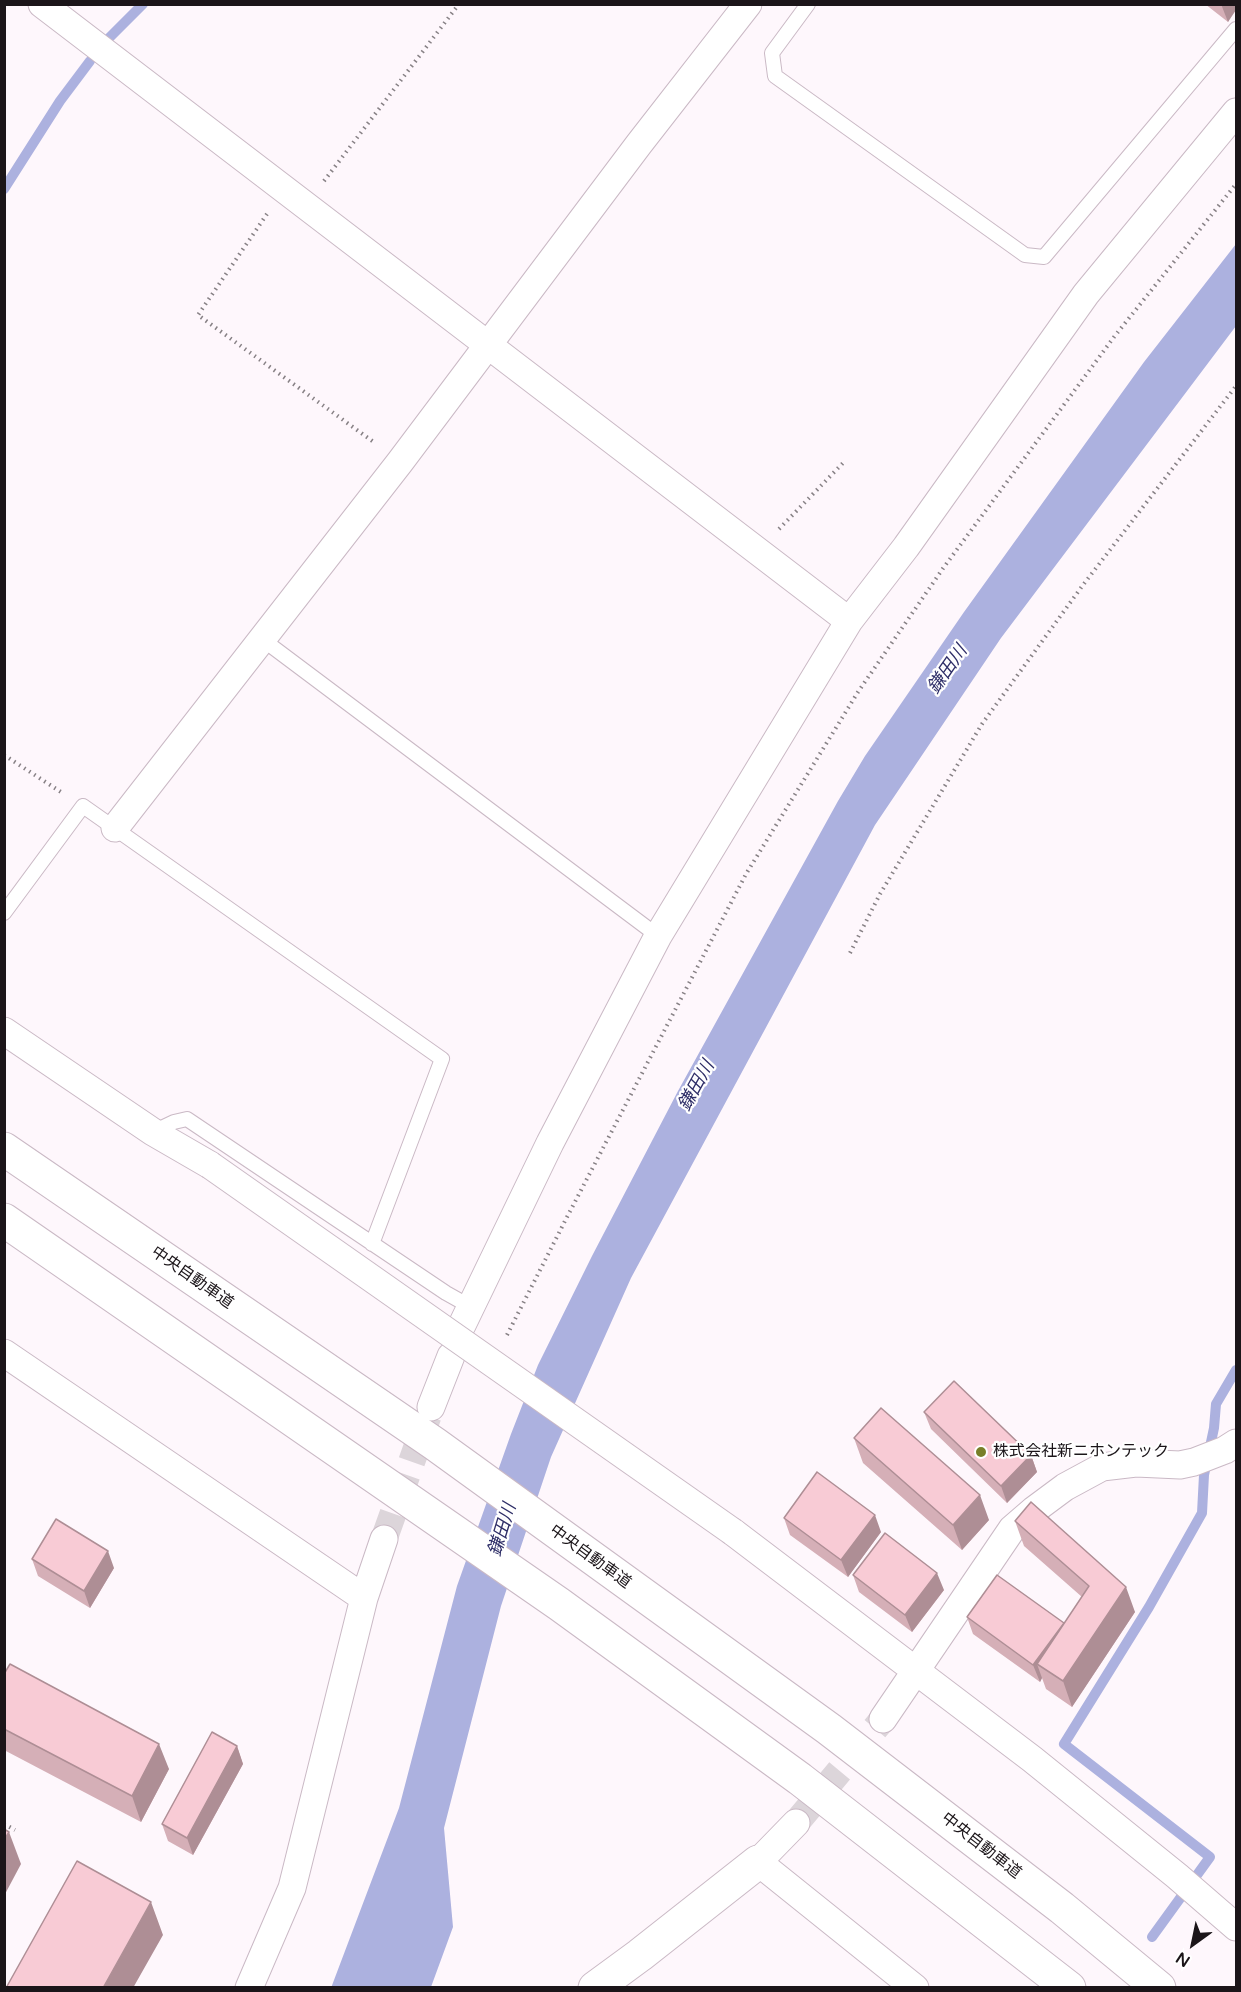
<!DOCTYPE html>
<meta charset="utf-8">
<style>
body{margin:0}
#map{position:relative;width:1241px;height:1992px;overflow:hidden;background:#fef7fc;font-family:"Varela Round",sans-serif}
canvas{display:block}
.frame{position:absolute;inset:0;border:6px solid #1b1519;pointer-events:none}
.north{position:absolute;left:1163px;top:1914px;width:60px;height:60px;-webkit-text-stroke:4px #fff;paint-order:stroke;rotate:213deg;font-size:16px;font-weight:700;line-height:24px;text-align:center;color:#1b1519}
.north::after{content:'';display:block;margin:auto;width:21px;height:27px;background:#1b1519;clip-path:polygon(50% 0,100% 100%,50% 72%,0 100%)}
</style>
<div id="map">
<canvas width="1241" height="1992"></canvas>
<div class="frame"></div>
<div class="north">N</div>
</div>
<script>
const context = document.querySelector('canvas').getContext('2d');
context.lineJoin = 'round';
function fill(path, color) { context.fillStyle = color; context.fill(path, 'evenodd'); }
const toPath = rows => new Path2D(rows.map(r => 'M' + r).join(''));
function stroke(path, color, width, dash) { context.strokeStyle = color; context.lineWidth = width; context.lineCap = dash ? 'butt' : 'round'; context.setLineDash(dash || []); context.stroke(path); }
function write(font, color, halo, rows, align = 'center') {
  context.font = font + ' "Varela Round","Noto Sans JP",sans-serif'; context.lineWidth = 4.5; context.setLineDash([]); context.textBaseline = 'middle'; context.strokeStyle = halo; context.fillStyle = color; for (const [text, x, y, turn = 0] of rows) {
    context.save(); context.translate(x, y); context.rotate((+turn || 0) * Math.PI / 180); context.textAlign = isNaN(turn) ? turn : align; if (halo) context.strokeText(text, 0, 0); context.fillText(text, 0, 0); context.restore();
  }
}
const water = toPath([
 [1236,244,1236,326,1001,638,875,825,631,1278,551,1457,501,1606,444,1828,453,1927,431,1987,331,1988,399,1808,457,1586,511,1434,538,1365,592,1256,678,1091,838,801,865,756,964,612,1144,362]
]);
const stream = toPath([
 [109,38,143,4],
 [4,189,60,101,90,61],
 [1152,1937,1210,1857,1064,1744,1149,1607,1202,1513,1204,1475,1214,1428,1216,1404,1236,1370]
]);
const streetTunnel = toPath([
 [384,1539,428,1416],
 [796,1823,883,1719]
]);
const path = toPath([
 [324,181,459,4],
 [267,214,198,315,375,443],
 [779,529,843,463],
 [4,755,64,794],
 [850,953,880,894,982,724,1083,585,1236,386],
 [507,1335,566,1219,746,874,858,692,944,567,1114,337,1236,184],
 [4,1824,15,1830]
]);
const lane = toPath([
 [808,4,772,53,775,76,1025,255,1044,257,1236,29],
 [262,639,658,936],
 [4,913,83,806,442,1059,372,1244],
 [153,1132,174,1122,187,1119,446,1293,471,1307]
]);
const street = toPath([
 [42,4,849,621],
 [115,828,400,462,639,144,748,4],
 [4,1031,153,1132,210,1165],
 [462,1325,550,1143,658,936,849,621,906,547,1086,294,1236,112],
 [4,1353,364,1598],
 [431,1407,451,1356],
 [733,1532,1032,1759,1177,1876,1236,1927],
 [883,1719,1012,1529,1034,1510,1065,1487,1102,1467,1136,1463,1180,1465,1194,1462,1225,1450,1236,1443],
 [796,1823,758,1862,915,1988],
 [249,1988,292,1888,364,1598,384,1539]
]);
const secondary = toPath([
 [595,1988,640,1955,758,1862]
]);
const highway = toPath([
 [4,1149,435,1444,829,1729,1062,1908,1159,1988],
 [4,1220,559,1604,800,1779,1069,1988]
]);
const streetBridge = toPath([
 [210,1165,733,1532]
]);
const wall = toPath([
 [1205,4,1236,4,1228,22],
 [924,1412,1031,1455,1037,1472,1007,1503,931,1429],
 [854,1438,989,1520,962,1550,863,1463],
 [784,1518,881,1532,848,1577,790,1535],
 [1015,1521,1135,1612,1072,1707,1046,1689,1042,1678,1040,1682,973,1634,967,1617,1064,1624,1082,1597,1024,1546],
 [32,1559,114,1568,90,1608,38,1576],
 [853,1575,944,1590,912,1632,859,1592],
 [4,1674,169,1769,141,1822,4,1750],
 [237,1746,243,1764,193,1855,168,1841,162,1824]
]);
const shadedWall = toPath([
 [1221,4,1236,4,1236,10,1228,22],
 [1031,1455,1037,1472,1007,1503,1001,1486],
 [980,1495,989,1520,962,1550,953,1525],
 [875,1515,881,1532,848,1577,841,1560],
 [108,1551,114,1568,90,1608,84,1591],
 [937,1573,944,1590,912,1632,905,1615],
 [1126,1587,1135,1612,1072,1707,1063,1681],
 [1064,1623,1070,1640,1037,1664,1042,1678,1040,1682,1033,1665],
 [159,1744,169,1769,141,1822,132,1796],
 [237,1746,243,1764,193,1855,187,1838],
 [9,1832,21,1864,4,1896,4,1840],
 [151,1902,163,1935,133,1988,103,1988]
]);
const building = toPath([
 [954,1381,1031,1455,1001,1486,924,1412,954,1381],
 [881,1408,980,1495,953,1525,854,1438,881,1408],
 [817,1472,875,1515,841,1560,784,1518,817,1472],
 [1031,1502,1126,1587,1063,1681,1037,1664,1089,1586,1015,1521,1031,1502],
 [56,1519,108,1551,84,1591,32,1559,56,1519],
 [885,1533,937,1573,905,1615,853,1575,885,1533],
 [997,1575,1064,1623,1033,1665,967,1617,997,1575],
 [10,1664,159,1744,132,1796,4,1729,4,1674,10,1664],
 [212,1732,237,1746,187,1838,162,1824,212,1732],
 [4,1829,9,1832,4,1840,4,1829],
 [77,1861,151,1902,103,1988,6,1988,77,1861]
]);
const markers = [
 [981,1452,6,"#787f29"]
];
const streetNames = [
 ["中央自動車道",192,1278,35],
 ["中央自動車道",590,1557,36],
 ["中央自動車道",981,1846,38]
];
const poiNames = [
 ["株式会社新ニホンテック",993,1452]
];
const waterNames = [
 ["鎌田川",948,670,-55],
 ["鎌田川",697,1086,-61],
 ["鎌田川",503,1530,-73]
];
fill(water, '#acb1df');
stroke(stream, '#acb1df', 10);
stroke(streetTunnel, '#dcd5da', 27, [27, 14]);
stroke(lane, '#cab9c5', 16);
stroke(street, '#cab9c5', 29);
stroke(secondary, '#cab9c5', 35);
stroke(highway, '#cab9c5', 35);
stroke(path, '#878185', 4, [1.5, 4.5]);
stroke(lane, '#fff', 14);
stroke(street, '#fff', 27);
stroke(secondary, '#fff', 33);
stroke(highway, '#fff', 33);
stroke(streetBridge, '#cab9c5', 29, []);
stroke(streetBridge, '#fff', 27);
fill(wall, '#d5afb7');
fill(shadedWall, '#ae8e95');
fill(building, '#f8cbd5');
stroke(building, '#ae8e95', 1.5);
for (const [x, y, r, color] of markers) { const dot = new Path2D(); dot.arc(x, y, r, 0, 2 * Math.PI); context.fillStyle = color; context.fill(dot); stroke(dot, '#fff', 2); }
write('16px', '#1b1519', '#fff', streetNames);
write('16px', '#1b1519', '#fff', poiNames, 'left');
write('italic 18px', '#2f2f68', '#fff', waterNames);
</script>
